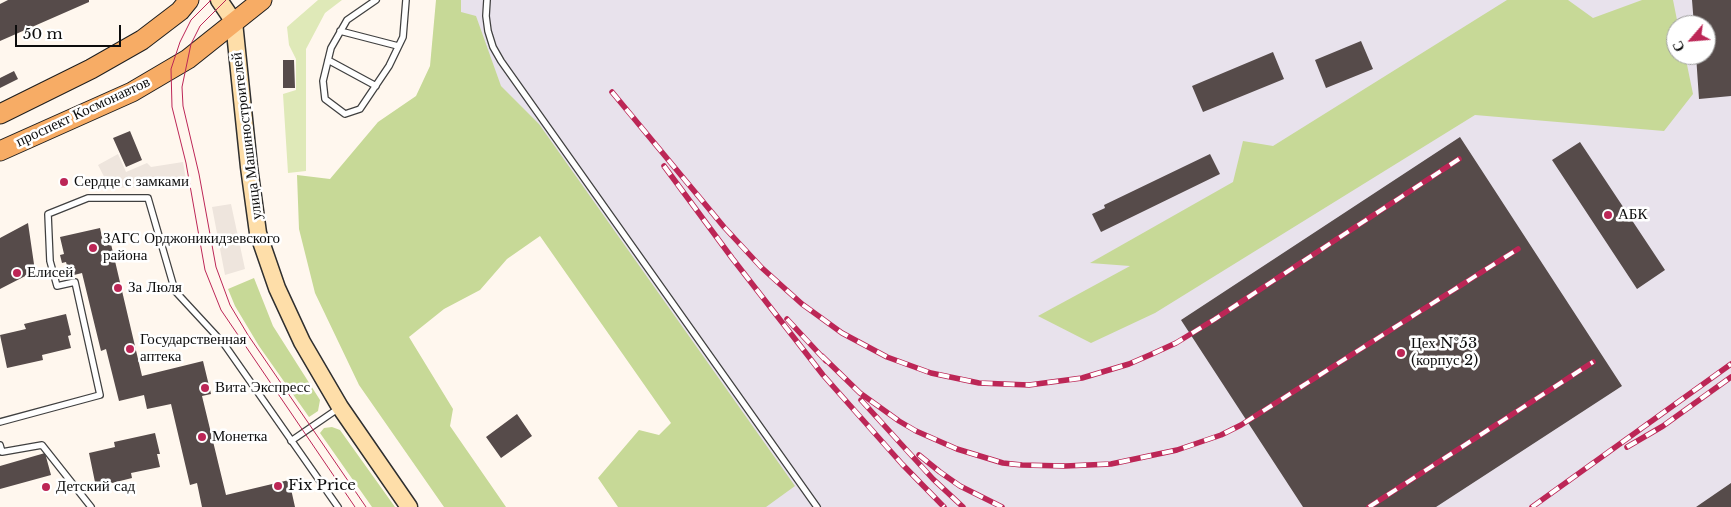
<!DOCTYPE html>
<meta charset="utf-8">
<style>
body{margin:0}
#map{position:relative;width:1731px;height:507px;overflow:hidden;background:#fff7ee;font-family:"Libre Baskerville",serif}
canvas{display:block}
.north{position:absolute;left:1666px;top:15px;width:50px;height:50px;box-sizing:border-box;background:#fff;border:1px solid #9e9e9e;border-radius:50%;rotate:243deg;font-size:14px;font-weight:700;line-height:20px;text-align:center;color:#0d0d0d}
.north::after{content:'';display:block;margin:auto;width:18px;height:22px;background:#bc2656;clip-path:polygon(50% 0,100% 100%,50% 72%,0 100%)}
.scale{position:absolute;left:15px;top:25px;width:106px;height:22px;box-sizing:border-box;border:2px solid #0d0d0d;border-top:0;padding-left:6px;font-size:15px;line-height:18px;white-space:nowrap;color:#0d0d0d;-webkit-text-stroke:4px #fff;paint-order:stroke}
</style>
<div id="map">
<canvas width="1731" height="507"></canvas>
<div class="north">С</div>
<div class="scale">50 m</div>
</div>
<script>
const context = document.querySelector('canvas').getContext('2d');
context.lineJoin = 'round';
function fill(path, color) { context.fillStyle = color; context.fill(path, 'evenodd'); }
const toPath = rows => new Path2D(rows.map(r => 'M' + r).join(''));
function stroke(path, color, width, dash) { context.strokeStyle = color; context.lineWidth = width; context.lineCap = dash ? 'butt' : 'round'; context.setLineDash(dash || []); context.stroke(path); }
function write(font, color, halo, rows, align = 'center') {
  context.font = font + ' "Libre Baskerville",serif'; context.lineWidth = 5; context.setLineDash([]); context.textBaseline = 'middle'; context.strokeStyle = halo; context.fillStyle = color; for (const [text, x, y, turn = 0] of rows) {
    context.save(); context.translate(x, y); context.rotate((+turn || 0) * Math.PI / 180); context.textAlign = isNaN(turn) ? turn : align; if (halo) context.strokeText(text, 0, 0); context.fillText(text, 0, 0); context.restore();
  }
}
const industrial = toPath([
 [443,0,1731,0,1731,507,738,507],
 [1676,25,1706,25,1706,55,1676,55]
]);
const green = toPath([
 [318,0,342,0,325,13,306,49,306,171,288,173,283,94,296,90,296,59,289,45,287,27]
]);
const forest = toPath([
 [436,0,461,0,461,12,476,16,501,86,539,124,795,486,766,507,618,507,598,478,639,430,659,435,671,423,540,236,507,259,480,290,444,309,409,337,453,409,450,426,506,507,444,507,359,385,315,293,299,229,297,175,330,179,378,122,416,96,430,66],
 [1507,0,1568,0,1593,18,1642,0,1673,0,1678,25,1676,25,1676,55,1685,55,1693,94,1664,131,1475,115,1155,313,1091,343,1038,316,1130,266,1090,263,1233,182,1243,141,1273,146],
 [254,278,273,326,320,400,318,411,309,417,259,346,235,306,228,289],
 [332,427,340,430,395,507,372,507,320,433,324,428]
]);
const plaza = toPath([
 [118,154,126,172,147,163,151,167,183,162,186,180,155,187,110,188,98,165],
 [231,204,245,269,225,275,212,207]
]);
const building = toPath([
 [8,0,89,0,89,2,0,41,0,4],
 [1692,0,1731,0,1731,96,1699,99,1696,55,1706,55,1706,25,1694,25],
 [1361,41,1373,69,1326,88,1315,60],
 [1273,52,1284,79,1203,112,1192,86],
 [283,60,294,60,295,88,283,88],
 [14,71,18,79,0,88,0,78],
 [130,131,142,160,126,167,113,138],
 [1460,137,1622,386,1436,507,1303,507,1181,320],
 [1580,142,1665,270,1637,289,1552,160],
 [1210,154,1220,174,1101,232,1092,214,1105,208,1104,205],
 [28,223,35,271,0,289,0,238],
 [100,228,104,246,111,244,142,376,203,361,211,394,202,396,226,495,289,480,295,507,202,507,197,483,190,485,171,404,147,409,144,395,119,401,106,349,101,351,82,273,70,276,66,262,62,263,60,255,64,254,60,237],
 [66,314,71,335,68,336,71,348,42,355,43,360,7,368,0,335,26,329,24,324],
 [517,414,532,436,501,458,486,437],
 [155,433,160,454,157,454,160,467,131,473,132,478,96,487,89,453,115,447,114,442],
 [45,453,51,475,0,489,0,466],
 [1731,483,1731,507,1696,507]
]);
const lane = toPath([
 [376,0,347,20,331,48,323,81,325,99,345,114,360,109,389,66,403,37,406,0],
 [487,0,486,16,488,31,493,47,501,61,817,507],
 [340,31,398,46],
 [328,60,376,86],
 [0,422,100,395,75,282,57,286,50,261,48,214,88,198,148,198,175,291,224,344,338,507],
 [291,441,339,408],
 [0,445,2,452,42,445,91,507]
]);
const secondary = toPath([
 [219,0,234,22,249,167,258,233,277,288,302,342,340,407,409,507]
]);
const primary = toPath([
 [0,114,91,69,142,40,180,11,189,0],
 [0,151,132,92,188,59,262,0]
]);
const tram = toPath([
 [211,0,191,20,180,42,171,69,172,107,186,163,205,270,221,310,355,507],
 [226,0,200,26,191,44,182,87,183,106,199,174,216,267,230,305,248,335,366,507]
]);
const rail = toPath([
 [612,92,724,227,762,268,802,304,842,333,887,357,931,373,979,383,1029,385,1082,378,1129,364,1152,354,1176,343,1215,319,1459,159],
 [664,166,732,258,823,375,902,464,944,507],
 [787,319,826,361],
 [822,356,860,393,899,421,916,431,957,449,1003,463,1022,465,1065,466,1111,464,1177,450,1221,435,1241,425,1518,249],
 [861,400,933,479,963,507],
 [1627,447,1663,426,1731,377],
 [919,455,940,472,960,486,1002,507],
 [1369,507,1593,362],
 [1532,507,1731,364]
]);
const markers = [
 [64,182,5,"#bc2656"],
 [1608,215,5,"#bc2656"],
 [93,248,5,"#bc2656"],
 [17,273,5,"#bc2656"],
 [118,288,5,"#bc2656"],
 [130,349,5,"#bc2656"],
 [1401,353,5,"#bc2656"],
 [205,388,5,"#bc2656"],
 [202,437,5,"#bc2656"],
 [278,486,5,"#bc2656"],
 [46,487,5,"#bc2656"]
];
const streetNames = [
 ["проспект Космонавтов",83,112,-25],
 ["улица Машиностроителей",247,136,-97]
];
const poiNames = [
 ["Сердце с замками",74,182],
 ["АБК",1618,215],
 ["ЗАГС Орджоникидзевского",103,239],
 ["района",103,256],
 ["Елисей",27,273],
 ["За Люля",128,288],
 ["Государственная",140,340],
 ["аптека",140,357],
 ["Цех №53",1411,344],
 ["(корпус 2)",1411,361],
 ["Вита Экспресс",215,388],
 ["Монетка",212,437],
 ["Fix Price",288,486],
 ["Детский сад",56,487]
];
fill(industrial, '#e8e2ec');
fill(green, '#dfe9b8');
fill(forest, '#c7d997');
fill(plaza, '#eee5dd');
fill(building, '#564b4a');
stroke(lane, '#404040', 8);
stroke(secondary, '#2f2f2f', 19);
stroke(primary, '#1e1e1e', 21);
stroke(lane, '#fff', 5.5);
stroke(secondary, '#fedea9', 16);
stroke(primary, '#f7ac65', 19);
stroke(tram, '#bc2656', 1);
stroke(rail, '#bc2656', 5.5);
stroke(rail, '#fff', 4, [11]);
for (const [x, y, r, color] of markers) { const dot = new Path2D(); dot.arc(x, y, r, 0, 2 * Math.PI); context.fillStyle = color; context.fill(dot); stroke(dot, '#fff', 2); }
write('15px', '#0d0d0d', '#fff', streetNames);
write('15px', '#0d0d0d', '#fff', poiNames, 'left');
</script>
